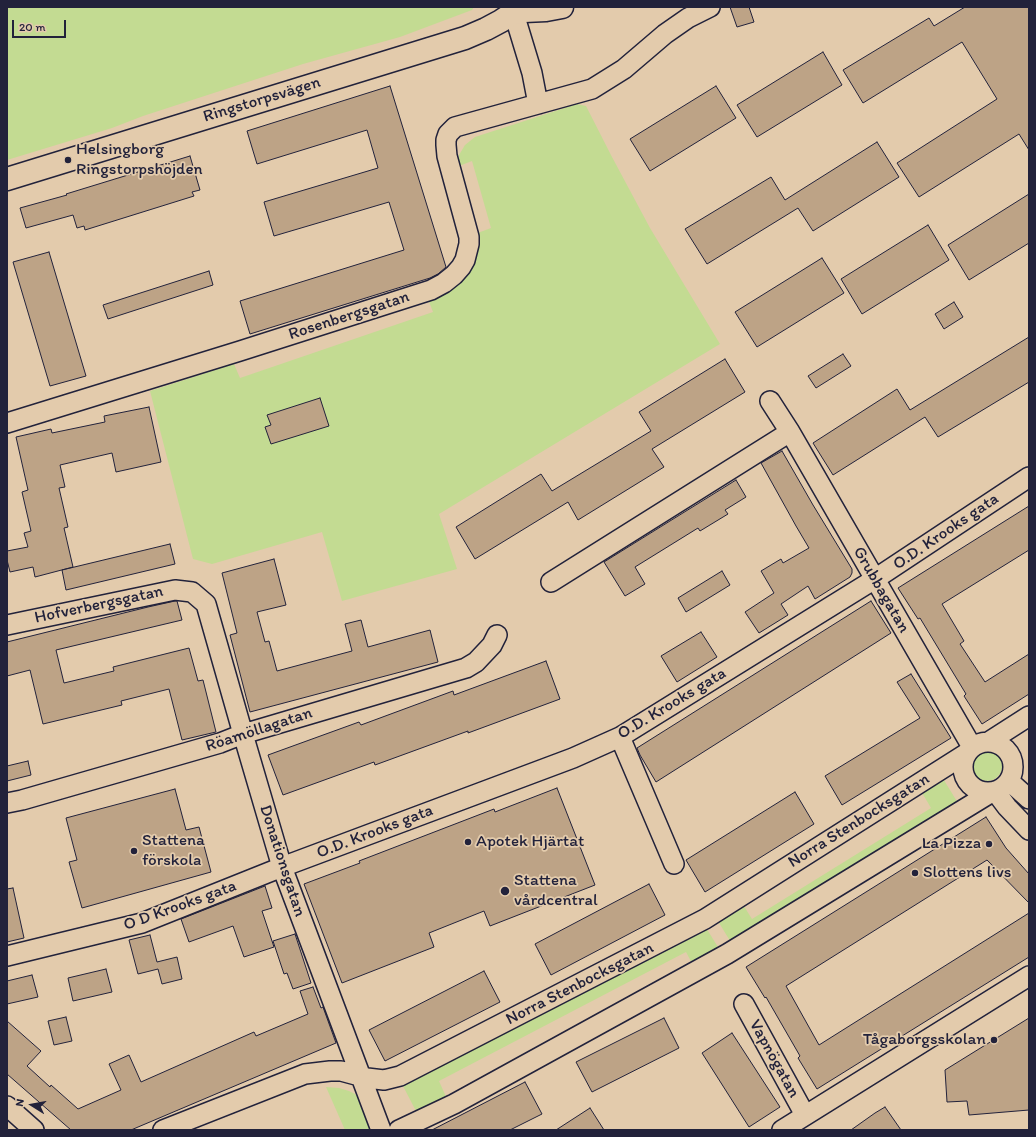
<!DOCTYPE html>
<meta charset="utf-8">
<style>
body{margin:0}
#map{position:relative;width:1036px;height:1137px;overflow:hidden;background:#e3cbac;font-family:Itim,sans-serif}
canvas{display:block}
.frame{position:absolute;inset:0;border:8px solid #22223b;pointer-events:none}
.north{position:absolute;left:12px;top:1085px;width:40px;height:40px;-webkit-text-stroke:3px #e3cbac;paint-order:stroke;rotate:281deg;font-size:11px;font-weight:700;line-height:16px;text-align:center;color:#22223b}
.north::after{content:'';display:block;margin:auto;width:14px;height:18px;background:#22223b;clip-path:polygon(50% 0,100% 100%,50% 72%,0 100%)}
.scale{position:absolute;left:12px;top:20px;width:54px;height:18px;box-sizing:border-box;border:2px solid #22223b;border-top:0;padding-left:5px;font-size:12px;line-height:14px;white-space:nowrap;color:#22223b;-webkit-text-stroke:3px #e3cbac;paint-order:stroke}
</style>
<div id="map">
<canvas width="1036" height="1137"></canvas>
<div class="frame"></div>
<div class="north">N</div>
<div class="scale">20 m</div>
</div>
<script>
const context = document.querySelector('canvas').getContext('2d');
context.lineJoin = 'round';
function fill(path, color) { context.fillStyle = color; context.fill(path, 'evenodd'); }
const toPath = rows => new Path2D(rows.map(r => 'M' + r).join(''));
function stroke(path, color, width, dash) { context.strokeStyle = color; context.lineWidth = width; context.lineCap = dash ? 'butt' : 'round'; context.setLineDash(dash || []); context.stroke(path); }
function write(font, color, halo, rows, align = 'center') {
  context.font = font + ' Itim,sans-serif'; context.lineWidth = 3.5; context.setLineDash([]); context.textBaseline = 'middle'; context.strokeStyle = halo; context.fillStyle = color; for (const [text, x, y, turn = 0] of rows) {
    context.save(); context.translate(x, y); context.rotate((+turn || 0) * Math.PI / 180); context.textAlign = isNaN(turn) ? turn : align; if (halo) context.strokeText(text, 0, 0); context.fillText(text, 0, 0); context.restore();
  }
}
const green = toPath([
 [7,7,474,7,472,10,400,37,303,64,143,116,112,128,7,160],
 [577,104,586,106,612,157,650,228,720,344,439,514,457,569,342,601,322,532,212,564,193,559,150,391,234,364,240,378,433,312,428,299,475,234,491,228,472,161,459,166,459,155,465,145,475,137],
 '972 766a15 15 0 1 1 30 0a15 15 0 1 1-30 0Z',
 [942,777,958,803,732,944,716,918,742,903,752,919,931,808,921,791],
 [705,926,721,952,694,967,686,952,439,1081,447,1099,418,1115,403,1086,677,943],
 [326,1087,339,1088,349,1091,355,1094,358,1098,370,1124,369,1130,345,1130]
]);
const building = toPath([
 [730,7,749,7,754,22,737,27,730,7],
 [965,7,1029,7,1029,150,1019,134,919,197,897,163,997,99,962,42,863,103,843,70,929,18,934,26,965,7],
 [823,52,842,85,757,137,737,105,823,52],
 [390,86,446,267,438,274,430,278,250,334,240,301,404,250,389,202,274,236,264,202,378,168,367,130,257,164,247,131,390,86],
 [716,86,736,118,650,171,630,139,716,86],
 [877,142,899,177,813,231,798,208,707,264,685,229,771,177,785,200,877,142],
 [190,156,200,190,192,192,194,196,85,230,84,226,77,228,73,215,26,228,20,208,67,195,66,194,190,156],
 [1029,194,1029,243,969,280,948,245,1029,194],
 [928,225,949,260,862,314,841,279,928,225],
 [49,252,86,376,50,386,13,262,49,252],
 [822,258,844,293,757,347,735,312,822,258],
 [209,271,213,285,108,319,103,305,209,271],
 [954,302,963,317,944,329,935,314,954,302],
 [1029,337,1029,382,938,437,925,417,833,475,813,443,897,389,910,410,1029,337],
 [843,354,851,366,816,388,808,376,843,354],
 [725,359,745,392,652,449,664,467,578,520,568,502,475,559,456,527,541,474,552,491,651,431,639,412,725,359],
 [320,398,329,426,271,444,265,427,271,425,267,415,320,398],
 [149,407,161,462,116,472,112,453,60,465,65,487,59,488,68,527,64,528,73,567,35,577,33,567,10,572,7,560,7,551,28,547,24,533,31,531,22,492,28,490,16,437,51,429,52,433,105,422,104,416,149,407],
 [782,451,813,505,852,569,852,573,850,577,815,599,808,586,781,604,788,615,759,633,745,612,774,593,761,571,781,559,783,563,809,548,796,526,761,463,782,451],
 [736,480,746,497,725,510,728,514,700,531,698,528,635,567,645,584,625,596,604,562,736,480],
 [1029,506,1029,550,942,604,964,641,960,644,985,682,1029,654,1029,694,982,724,964,696,966,694,920,618,918,619,898,588,1029,506],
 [170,544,175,564,66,590,62,570,170,544],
 [274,559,286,605,257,612,265,642,269,641,277,671,352,651,345,624,361,620,368,647,430,630,438,662,250,712,230,635,237,633,222,573,274,559],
 [722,571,730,585,686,612,678,598,722,571],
 [175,601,177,601,182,620,56,650,64,683,114,671,113,667,189,648,198,681,203,680,216,732,182,740,169,689,121,701,122,705,43,724,30,670,7,676,7,642,148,607,175,601],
 [871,601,891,633,656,782,640,755,637,748,871,601],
 [701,632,717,657,677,682,661,656,701,632],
 [546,661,560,699,468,733,468,731,375,765,374,762,283,795,268,755,359,722,361,725,453,691,454,695,546,661],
 [911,674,951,738,842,805,825,776,920,718,897,682,911,674],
 [28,761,31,775,7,781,7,766,28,761],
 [557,788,595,885,490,926,484,911,429,933,434,947,342,983,304,884,360,863,359,861,494,809,495,812,557,788],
 [175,789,186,830,199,827,211,872,82,908,69,862,77,860,66,818,175,789],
 [795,792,814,824,705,892,686,860,795,792],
 [986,817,1006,848,1029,874,1029,903,987,860,786,986,819,1045,1029,913,1029,957,817,1089,798,1058,800,1056,766,997,765,998,746,967,986,817],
 [649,884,665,915,551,975,535,944,649,884],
 [265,886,272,908,262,911,274,947,244,957,233,926,189,942,181,919,265,886],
 [13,888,24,938,7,942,7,889,13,888],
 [295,934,311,983,293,989,287,973,284,974,273,941,295,934],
 [150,935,157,962,177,957,182,979,162,984,158,969,138,974,129,940,150,935],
 [106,969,112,992,73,1001,68,978,106,969],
 [484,971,500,1002,385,1061,369,1030,484,971],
 [32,975,38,997,7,1004,7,981,32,975],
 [313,987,321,1008,323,1007,336,1043,131,1130,71,1130,7,1074,7,1021,41,1051,27,1066,50,1087,51,1085,78,1109,121,1090,109,1064,129,1055,141,1082,254,1032,256,1036,308,1014,300,991,313,987],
 [66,1017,72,1041,54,1045,48,1021,66,1017],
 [664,1018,679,1048,592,1092,576,1062,664,1018],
 [1029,1018,1029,1110,969,1115,967,1101,947,1102,945,1070,1029,1018],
 [732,1033,780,1107,749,1127,702,1053,732,1033],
 [525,1082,542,1114,510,1130,432,1130,525,1082],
 [885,1107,901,1130,851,1130,875,1113,885,1107],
 [590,1108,604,1130,556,1130,590,1108]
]);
const minor = toPath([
 [512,7,532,73,538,104],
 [770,401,790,432],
 [7,423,240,351,431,290,444,283,454,275,461,267,465,260,469,244,469,237,447,156,446,145,446,140,448,134,455,127,592,89,624,69,665,34,688,18,710,7],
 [551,582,790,432,972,747],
 [7,625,175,590,192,592,206,604,243,734,282,867,381,1130],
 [620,737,674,864],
 [990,741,1029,716],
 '963 767a25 25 0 1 1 50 0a25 25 0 1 1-50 0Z',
 [1009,781,1029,799],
 [995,791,1007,807,1029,830],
 [7,803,22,800,220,743,243,734,466,668,476,662,492,645,497,635],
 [7,956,142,923,282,867,573,758,620,737,875,579,1029,477],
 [744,1004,805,1115],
 [7,1106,34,1130],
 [163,1130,305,1074,330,1071,341,1071,367,1078,384,1080,400,1076,705,919,967,753],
 [399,1130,454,1104,727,954,992,792],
 [782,1130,1029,976]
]);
const tertiary = toPath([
 [514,13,524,11,546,10,562,7],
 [7,179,465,38,486,29,501,21,522,7]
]);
const markers = [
 [68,160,4,"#22223b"],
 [468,842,4,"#22223b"],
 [989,844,4,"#22223b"],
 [134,851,4,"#22223b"],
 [915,873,4,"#22223b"],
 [505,891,5,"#22223b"],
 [994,1040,4,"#22223b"]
];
const streetNames = [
 ["Ringstorpsvägen",262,100,-17],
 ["Rosenbergsgatan",349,316,-18],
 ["O.D. Krooks gata",946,532,-34],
 ["Grubbagatan",881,590,60],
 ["Hofverbergsgatan",99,605,-12],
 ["O.D. Krooks gata",672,704,-31],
 ["Röamöllagatan",259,730,-18],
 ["Norra Stenbocksgatan",859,821,-32],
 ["O.D. Krooks gata",375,832,-21],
 ["Donationsgatan",282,861,72],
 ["O D Krooks gata",180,906,-20],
 ["Norra Stenbocksgatan",580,984,-27],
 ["Vapnögatan",774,1059,61]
];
const poiNames = [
 ["Helsingborg",76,150],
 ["Ringstorpshöjden",76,170],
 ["Stattena",142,841],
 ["förskola",142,861],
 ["Apotek Hjärtat",476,842],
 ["La Pizza",981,844,"right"],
 ["Slottens livs",923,873],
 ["Stattena",514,881],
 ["vårdcentral",514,901],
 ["Tågaborgsskolan",986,1040,"right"]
];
fill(green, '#c3db92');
fill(building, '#bda386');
stroke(building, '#22223b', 1);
stroke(minor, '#22223b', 22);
stroke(tertiary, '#22223b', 25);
stroke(minor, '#e3cbac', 19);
stroke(tertiary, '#e3cbac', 22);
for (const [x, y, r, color] of markers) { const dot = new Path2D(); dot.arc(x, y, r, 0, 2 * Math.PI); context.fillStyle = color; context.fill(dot); stroke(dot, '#e3cbac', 1.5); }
write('17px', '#22223b', '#e3cbac', streetNames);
write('17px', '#22223b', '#e3cbac', poiNames, 'left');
</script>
